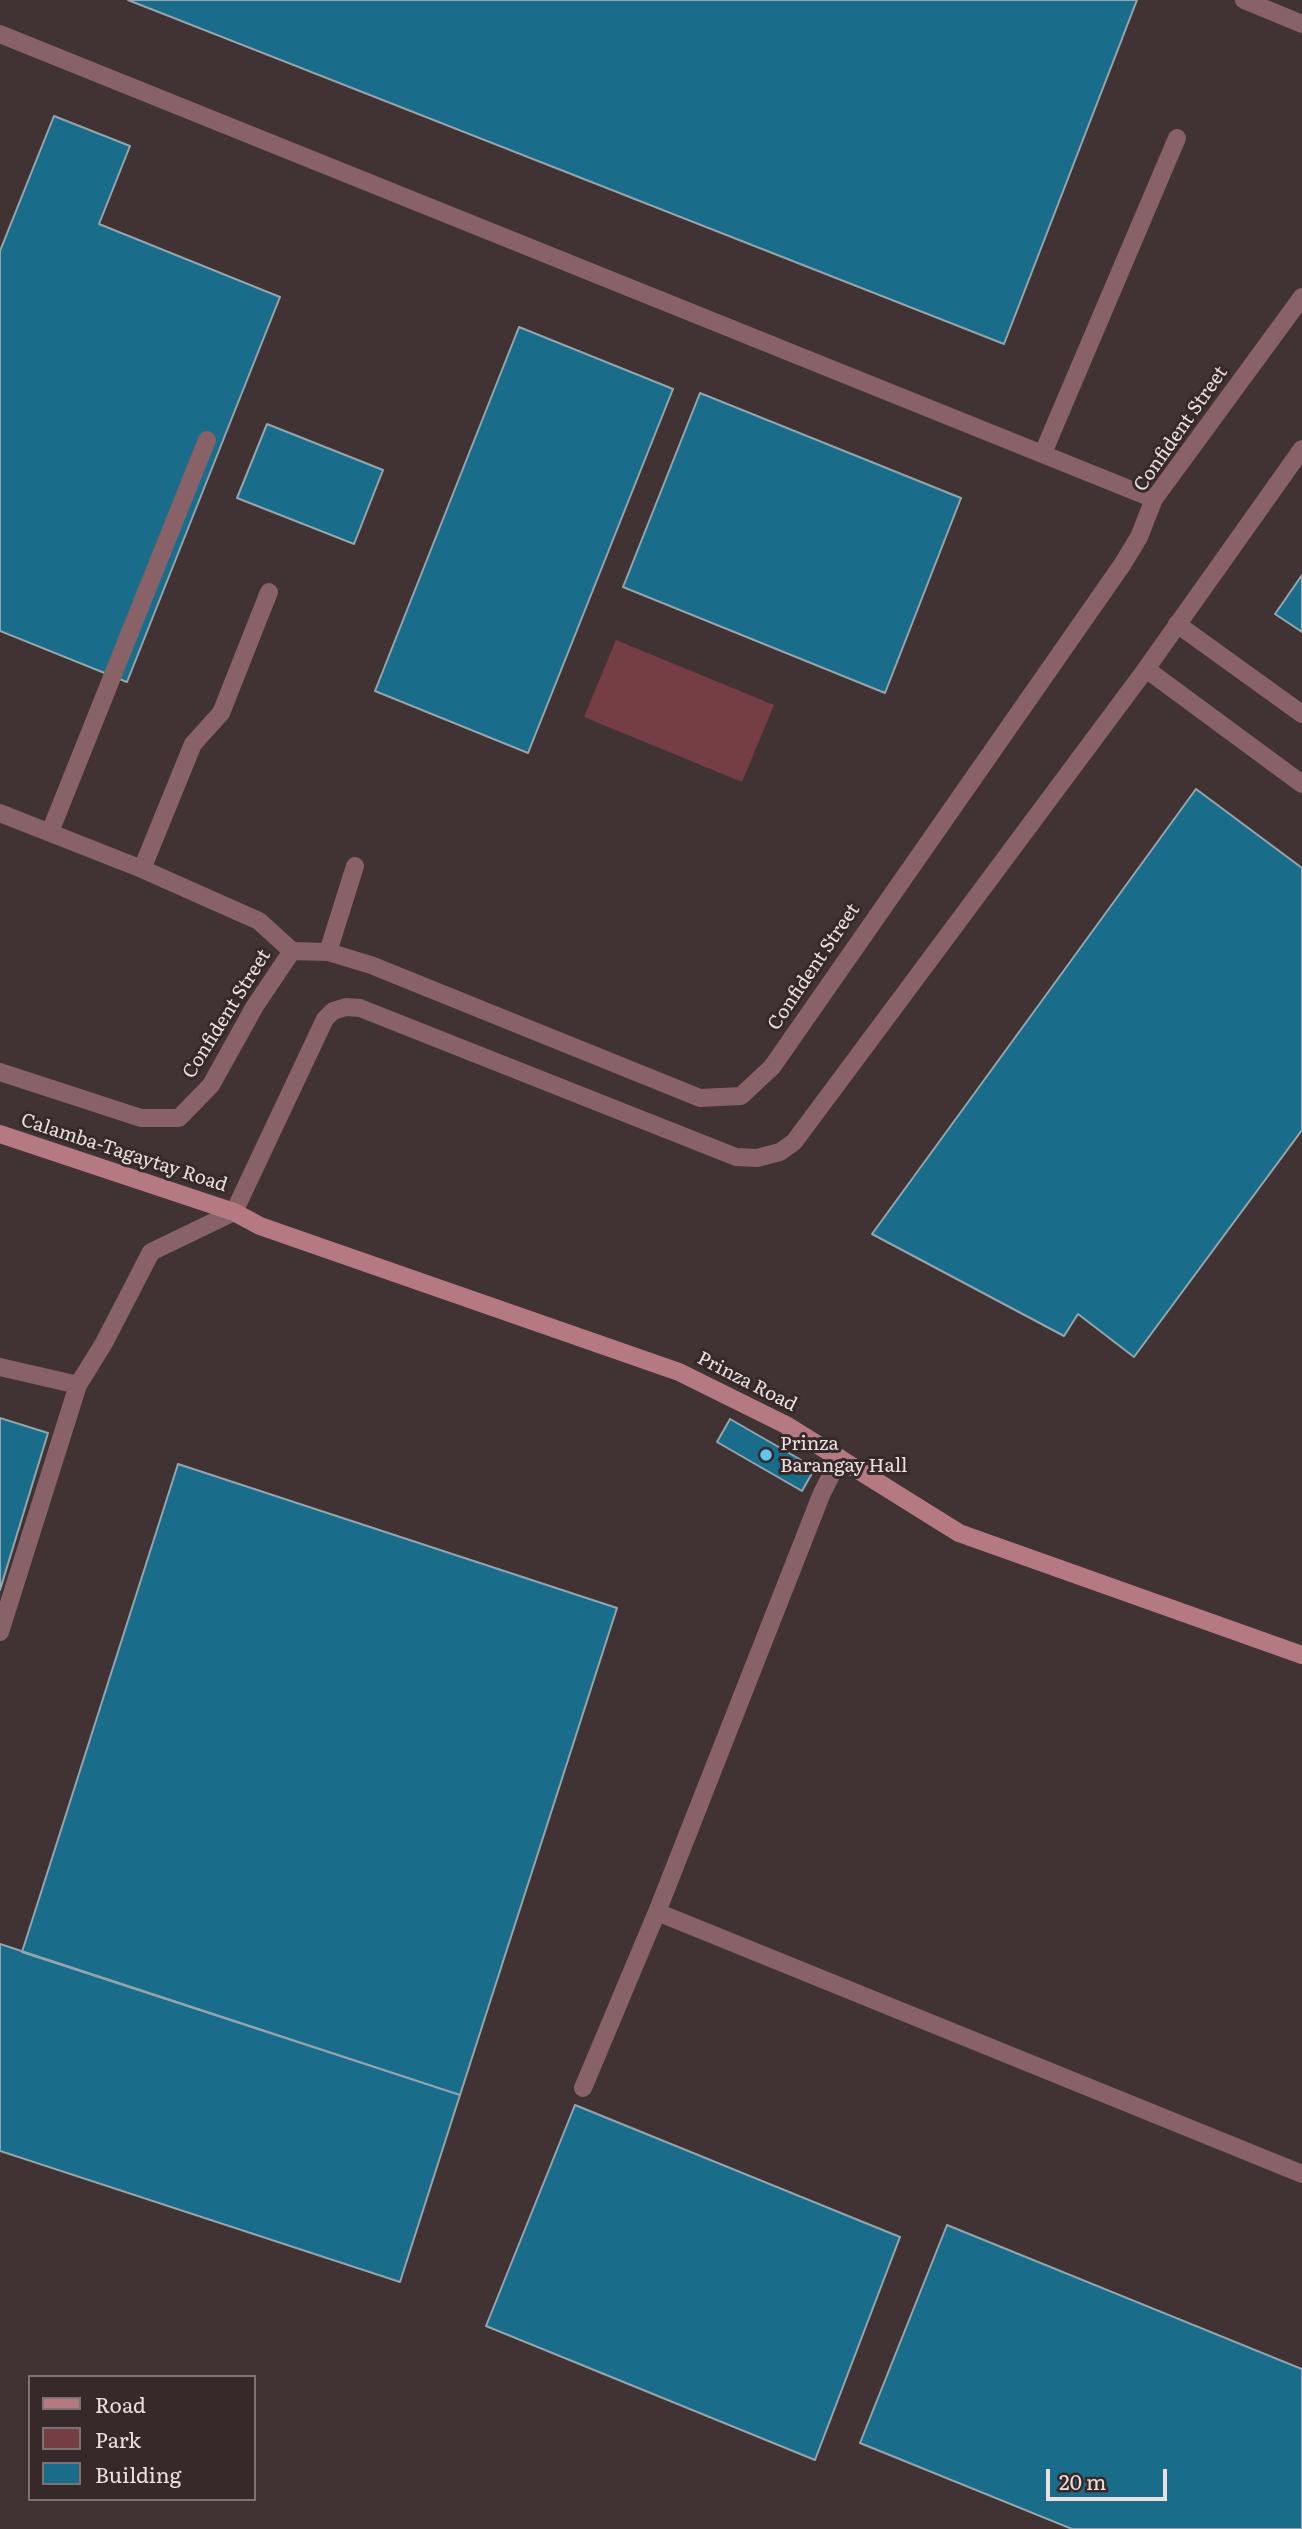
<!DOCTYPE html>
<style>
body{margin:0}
#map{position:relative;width:1302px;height:2529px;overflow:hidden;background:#413233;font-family:Literata,serif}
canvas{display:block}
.legend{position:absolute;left:28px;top:2375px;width:228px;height:126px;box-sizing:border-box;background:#372829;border:2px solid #7f7272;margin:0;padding:9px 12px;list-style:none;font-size:21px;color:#eae0e0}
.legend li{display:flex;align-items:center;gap:14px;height:35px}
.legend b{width:35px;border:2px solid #7f7272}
.scale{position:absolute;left:1046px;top:2469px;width:121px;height:32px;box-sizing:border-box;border:4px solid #eae0e0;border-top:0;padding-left:9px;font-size:21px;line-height:24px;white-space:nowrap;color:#eae0e0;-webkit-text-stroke:5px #372829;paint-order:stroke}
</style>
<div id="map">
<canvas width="1302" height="2529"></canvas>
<ul class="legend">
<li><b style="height:9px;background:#b57a81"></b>Road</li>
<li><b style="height:19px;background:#753e45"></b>Park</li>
<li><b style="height:19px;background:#1a6c8b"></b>Building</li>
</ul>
<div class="scale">20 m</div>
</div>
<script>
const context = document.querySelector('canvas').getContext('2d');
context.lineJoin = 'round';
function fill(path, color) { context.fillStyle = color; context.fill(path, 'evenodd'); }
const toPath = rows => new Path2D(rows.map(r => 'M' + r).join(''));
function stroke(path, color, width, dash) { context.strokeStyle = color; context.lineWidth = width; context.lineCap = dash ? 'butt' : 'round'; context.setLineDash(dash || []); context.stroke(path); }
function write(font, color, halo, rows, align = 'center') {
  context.font = font + ' Literata,serif'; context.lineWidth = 6; context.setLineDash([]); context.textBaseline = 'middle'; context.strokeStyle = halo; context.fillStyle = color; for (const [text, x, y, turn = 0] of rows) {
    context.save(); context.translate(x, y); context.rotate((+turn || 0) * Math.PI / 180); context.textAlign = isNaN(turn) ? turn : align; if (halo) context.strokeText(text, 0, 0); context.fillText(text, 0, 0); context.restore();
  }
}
const green = toPath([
 [616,640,774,705,742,782,584,717]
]);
const building = toPath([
 [128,0,1137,0,1004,344,128,0],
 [54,116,130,146,99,224,280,297,127,682,0,631,0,251,54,116],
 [519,327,673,389,528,753,375,691,519,327],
 [700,393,961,498,885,693,623,587,700,393],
 [267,424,383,470,354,544,237,498,267,424],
 [1302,575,1302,632,1275,614,1302,575],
 [1196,789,1302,868,1302,1130,1134,1357,1078,1314,1064,1336,872,1234,1196,789],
 [0,1418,48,1433,0,1590,0,1418],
 [730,1419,815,1468,802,1491,717,1442,730,1419],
 [178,1464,617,1608,460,2095,22,1952,178,1464],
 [0,1944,460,2095,400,2282,0,2151,0,1944],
 [575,2105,900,2237,815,2460,486,2326,575,2105],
 [947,2225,1302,2369,1302,2529,1072,2529,860,2443,947,2225]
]);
const service = toPath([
 [1244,0,1302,24],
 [0,34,1154,499],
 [1043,453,1177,138],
 [1177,624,1302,714],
 [1146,669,1302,784],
 [0,813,142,869,259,921,292,951],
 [50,832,207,440],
 [142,869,193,744,221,713,269,592],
 [328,952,355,866],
 [0,1367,78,1385,104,1343,151,1252,234,1212],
 [0,1632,78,1385],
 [657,1912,1302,2174],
 [583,2088,657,1912,822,1493,840,1458]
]);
const minor = toPath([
 [0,1072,141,1118,179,1118,211,1085,255,1006,292,951,328,952,371,965,700,1098,741,1096,772,1067,1122,565,1139,537,1154,499,1302,297]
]);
const tertiary = toPath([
 [234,1212,325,1019,333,1011,346,1007,360,1008,736,1157,757,1158,780,1152,794,1142,1146,669,1302,449]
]);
const secondary = toPath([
 [0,1134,234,1212,260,1226,679,1372,786,1425,959,1533,1302,1655]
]);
const markers = [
 [766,1455,7,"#64c5ee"]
];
const streetNames = [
 ["Confident Street",1181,429,-55],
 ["Confident Street",814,967,-56],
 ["Confident Street",227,1014,-58],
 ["Calamba-Tagaytay Road",124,1153,18],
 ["Prinza Road",747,1382,27]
];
const poiNames = [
 ["Prinza",780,1444],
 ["Barangay Hall",780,1466]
];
fill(green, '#753e45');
fill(building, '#1a6c8b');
stroke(building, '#95a5ad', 2);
stroke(service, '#886266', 18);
stroke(minor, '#886266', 18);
stroke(tertiary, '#886266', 18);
stroke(secondary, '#b57a81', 18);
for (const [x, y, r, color] of markers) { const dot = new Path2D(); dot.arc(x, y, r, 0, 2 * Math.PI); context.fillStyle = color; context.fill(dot); stroke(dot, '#372829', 2.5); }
write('19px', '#eae0e0', '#372829', streetNames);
write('19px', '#eae0e0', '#372829', poiNames, 'left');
</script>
